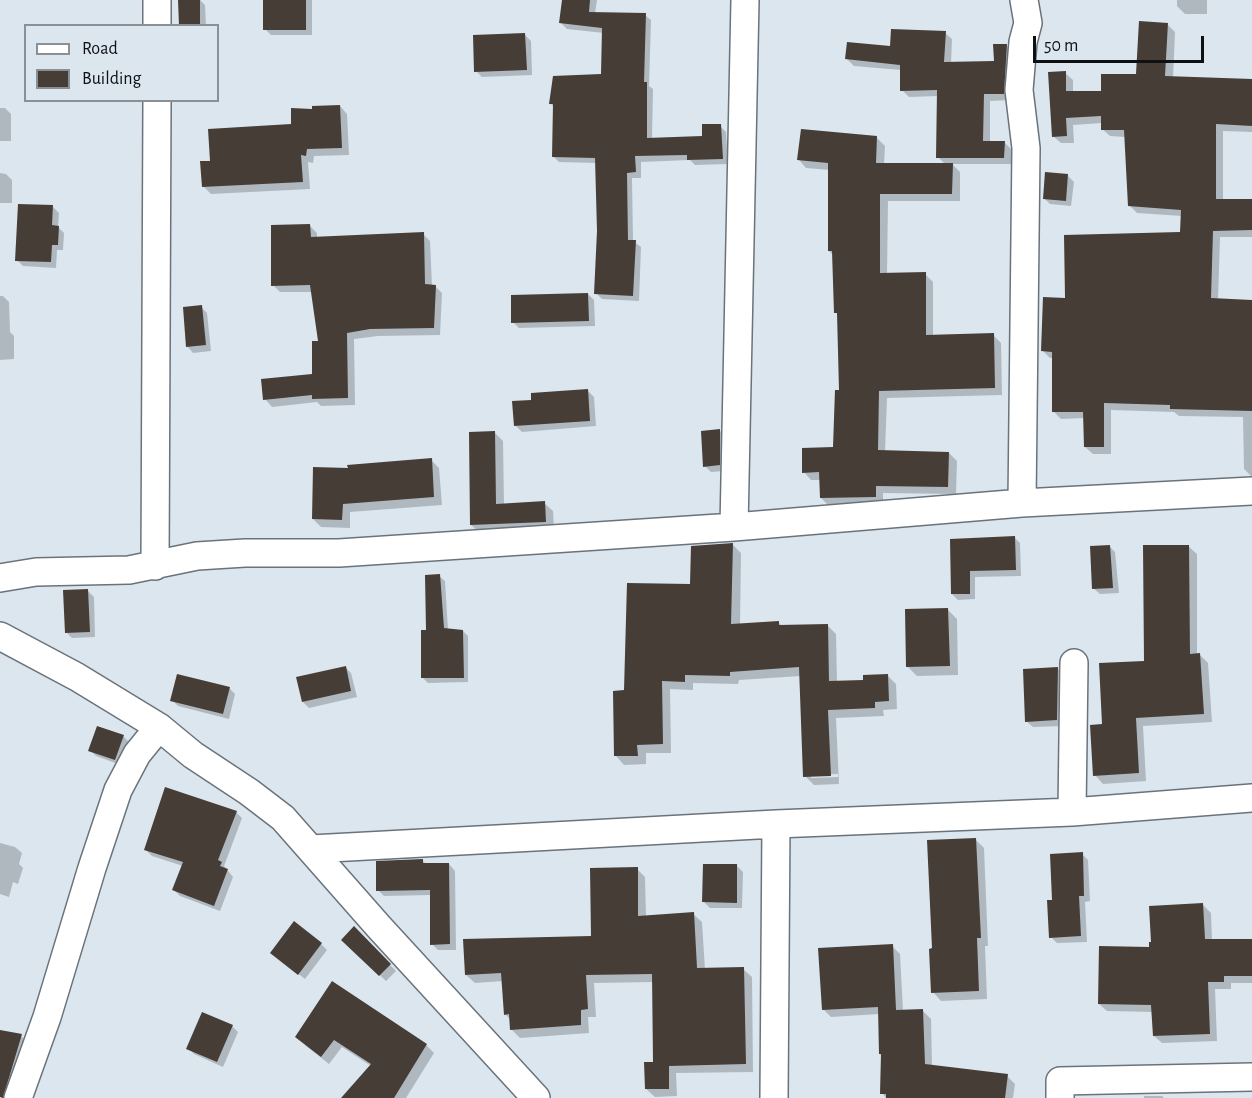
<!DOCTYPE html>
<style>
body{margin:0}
#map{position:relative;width:1252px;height:1098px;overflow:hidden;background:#dce6ef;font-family:"Alegreya Sans",sans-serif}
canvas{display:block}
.legend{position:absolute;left:24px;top:24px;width:195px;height:78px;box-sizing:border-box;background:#dce6ef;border:2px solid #899197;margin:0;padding:8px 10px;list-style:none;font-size:18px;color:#0d1114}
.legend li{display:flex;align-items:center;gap:12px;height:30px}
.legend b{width:30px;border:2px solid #899197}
.scale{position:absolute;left:1033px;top:36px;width:171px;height:27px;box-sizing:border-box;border:3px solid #0d1114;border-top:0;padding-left:8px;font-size:18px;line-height:21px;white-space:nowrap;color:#0d1114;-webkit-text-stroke:4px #dce6ef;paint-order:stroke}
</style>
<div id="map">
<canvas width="1252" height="1098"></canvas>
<ul class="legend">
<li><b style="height:8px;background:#fff"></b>Road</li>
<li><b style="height:16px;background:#463d37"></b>Building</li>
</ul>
<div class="scale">50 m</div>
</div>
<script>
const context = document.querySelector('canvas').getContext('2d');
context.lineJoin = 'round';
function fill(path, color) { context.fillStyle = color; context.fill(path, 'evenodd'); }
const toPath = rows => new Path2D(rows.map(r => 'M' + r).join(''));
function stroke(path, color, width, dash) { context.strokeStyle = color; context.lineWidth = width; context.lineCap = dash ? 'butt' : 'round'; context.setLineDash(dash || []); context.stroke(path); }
const shadow = toPath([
 [180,0,200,0,205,5,206,26,180,26],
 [265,0,312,0,312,35,271,35,265,29],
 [564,0,597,0,595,13,645,15,651,20,649,86,653,89,652,139,703,137,720,126,726,132,728,164,695,165,690,160,641,162,641,178,632,178,633,241,641,247,639,301,602,299,596,293,598,231,597,163,559,162,553,156,555,108,551,104,603,76,604,33,567,29,561,23],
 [1177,0,1207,0,1207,14,1185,14,1177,6],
 [1168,25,1175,32,1173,78,1252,81,1252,132,1223,131,1223,201,1252,201,1252,237,1220,237,1218,300,1252,301,1252,477,1244,469,1243,417,1179,416,1174,412,1111,410,1111,454,1093,454,1085,447,1085,418,1061,419,1053,411,1053,358,1050,358,1043,351,1181,234,1182,216,1137,213,1129,205,1125,137,1110,136,1102,129,1102,123,1073,125,1074,143,1061,143,1053,136,1065,73,1073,80,1073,92,1103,93,1137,76],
 [945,33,952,39,951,64,995,63,1006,45,1013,52,1010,100,990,101,990,142,1004,142,1011,149,1011,164,952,164,960,172,960,201,888,201,887,274,925,274,933,282,933,337,993,335,1001,343,1002,395,887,398,885,452,949,453,957,461,956,494,883,493,883,504,829,506,821,498,821,480,811,480,804,472,835,449,840,392,838,315,836,312,833,255,829,251,830,170,806,168,799,160,877,138,885,146,884,164,945,164,938,157,938,96,909,97,902,90,901,70,854,66,847,59],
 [525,35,531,41,532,75,482,77,476,71],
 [340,106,347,114,349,155,314,156,313,163,308,162,310,189,211,194,203,186,211,162,292,126,314,111],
 [0,108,5,108,11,114,11,141,0,141],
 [0,173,6,174,12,180,12,203,0,203],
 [1068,176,1074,182,1071,206,1050,204,1044,198],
 [53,207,59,213,58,227,64,233,63,250,57,250,56,268,23,266,17,260],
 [310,226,317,233,317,238,423,234,430,241,432,286,435,286,442,293,440,335,378,336,354,339,355,405,321,406,317,402,272,407,265,399,314,375,320,342,312,292,280,292,273,285],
 [588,294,594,300,595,326,519,328,513,322],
 [0,296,3,296,9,302,10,332,14,336,14,359,0,360],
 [201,307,207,313,211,351,193,353,187,346],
 [588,391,594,397,596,426,522,432,516,426,532,401],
 [720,431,726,437,725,471,711,472,705,466],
 [495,433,503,441,504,505,544,503,553,511,554,530,480,533,471,525],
 [431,460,439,468,442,505,350,512,350,528,321,527,313,519,349,469],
 [1014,537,1020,543,1021,576,975,577,975,599,958,600,952,594,951,540],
 [732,544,741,553,740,625,779,623,782,626,827,625,836,634,837,683,865,681,887,675,896,684,897,709,883,710,884,716,836,718,839,784,814,785,805,776,801,676,739,680,738,684,693,683,693,690,670,689,671,753,646,753,646,764,624,765,616,756,626,692,692,586],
 [838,774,838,777,811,778,811,775],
 [1109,546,1115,552,1119,593,1100,594,1093,588],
 [1188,546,1197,554,1197,655,1200,655,1208,663,1212,722,1143,726,1146,781,1103,784,1095,775,1104,725,1145,662],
 [439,576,445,581,448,630,463,631,468,636,468,682,428,683,423,678,428,632],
 [88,591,94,597,95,637,72,638,66,632],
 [948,610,957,619,958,675,917,676,908,667],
 [345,667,351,673,357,697,309,708,303,702],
 [1058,669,1064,675,1063,726,1033,727,1026,721],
 [229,688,235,694,229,719,178,706,172,700],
 [123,736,129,742,121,765,96,756,90,750],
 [236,812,242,818,224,866,233,877,220,911,180,896,174,890,183,866,152,856,146,850],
 [975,839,984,848,988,946,985,946,987,999,941,1001,933,992,933,950],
 [0,843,15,847,22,853,19,864,23,868,18,884,13,882,9,897,0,894],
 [1082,854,1088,860,1090,901,1085,902,1087,942,1057,943,1051,937,1053,902],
 [422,860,427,865,449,864,455,871,456,950,438,950,432,944,431,895,384,896,378,890],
 [737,866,743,872,742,908,710,908,704,902],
 [637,869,645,877,646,917,693,914,702,922,705,970,743,969,752,977,753,1072,676,1073,677,1096,655,1097,646,1089,655,1064,654,982,594,983,596,1017,588,1017,589,1033,520,1038,512,1030,511,1020,505,1014,503,981,475,983,466,975,593,938],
 [1203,905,1211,913,1212,941,1252,941,1252,983,1231,983,1231,989,1215,989,1217,1041,1162,1043,1154,1036,1153,1012,1107,1011,1099,1004,1151,948],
 [354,928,396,971,386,981,343,940],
 [321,944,327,950,305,979,278,958],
 [892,946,900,954,903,1011,923,1011,931,1019,932,1066,1007,1076,1015,1084,1013,1098,886,1098,882,1093,882,1056,880,1054,879,1014,831,1017,824,1010],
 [333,983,426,1045,434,1053,406,1098,344,1098,371,1066,342,1047,329,1064,305,1045],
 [232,1026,238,1032,223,1067,194,1054,188,1048],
 [0,1031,21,1036,27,1042,15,1081,0,1077],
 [1144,1096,1162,1096,1164,1098,1144,1098]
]);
const building = toPath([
 [178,0,200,0,200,26,179,26],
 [263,0,306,0,306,30,263,30],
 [562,0,590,0,589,12,646,13,644,82,647,82,647,138,702,136,702,124,721,124,723,159,687,160,687,155,635,156,636,172,627,173,628,240,636,240,633,296,594,294,597,231,595,158,552,157,553,104,549,104,553,76,601,74,602,28,559,23],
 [1139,21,1168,23,1165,76,1252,79,1252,126,1216,124,1216,199,1252,199,1252,230,1213,231,1211,298,1252,300,1252,411,1170,409,1170,405,1104,403,1104,447,1084,447,1083,412,1052,412,1052,352,1041,351,1043,297,1065,298,1064,235,1180,232,1181,210,1128,206,1124,130,1101,130,1101,116,1066,118,1067,136,1052,137,1048,72,1066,71,1066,91,1101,91,1101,74,1136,74],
 [891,29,946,31,944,62,994,61,993,44,1007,44,1004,94,984,94,983,141,1005,141,1004,158,936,158,937,90,900,91,900,65,845,59,847,42,890,46],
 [525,33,527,70,474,72,473,35],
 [340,105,342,148,307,149,306,156,301,155,303,182,202,187,200,161,210,161,208,129,291,124,291,108,312,109,312,106],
 [801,129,877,136,876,163,953,163,952,194,880,194,880,273,926,272,926,335,994,333,995,388,879,391,878,450,949,452,948,487,876,486,876,497,820,498,819,472,802,473,802,448,833,447,835,390,839,390,837,313,834,313,832,251,828,251,828,163,797,160],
 [1045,172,1068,174,1066,201,1043,199],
 [18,204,53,205,52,225,59,226,58,245,52,245,51,262,15,261],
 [310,224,311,237,424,232,425,284,436,285,434,328,370,329,347,333,348,398,312,399,312,395,263,400,261,379,312,374,312,341,318,341,310,285,271,286,271,225],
 [588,293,589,321,511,323,511,295],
 [202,305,206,345,186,347,183,307],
 [588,389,590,421,514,426,512,401,531,400,531,393],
 [720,429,720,465,703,467,701,431],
 [495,431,496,504,545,501,546,522,470,525,469,432],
 [432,458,434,497,343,504,342,520,312,519,313,467,348,468,347,465],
 [1015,536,1016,570,970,571,970,594,951,594,950,539],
 [733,543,731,624,779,621,779,625,828,624,829,681,863,680,863,675,888,674,889,701,875,702,875,708,828,710,831,776,803,777,799,667,730,672,730,676,685,675,685,682,662,681,663,744,637,745,638,756,614,756,613,691,624,690,627,583,690,584,691,546],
 [1110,545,1113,588,1092,589,1090,546],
 [1143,545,1189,545,1190,654,1200,653,1204,714,1136,718,1139,773,1093,776,1090,725,1102,724,1099,663,1144,661],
 [440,574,444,628,463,630,464,678,421,678,421,630,426,630,425,575],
 [88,589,90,632,65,633,63,590],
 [948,608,950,666,906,667,905,609],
 [346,666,351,691,302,702,296,677],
 [1058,667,1057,720,1025,722,1023,669],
 [177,674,230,687,223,714,170,701],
 [97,726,124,735,115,760,88,751],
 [165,787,237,811,218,860,222,862,220,866,228,869,214,906,172,890,183,862,144,850],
 [976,838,981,938,977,938,979,991,931,993,929,949,932,948,927,840],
 [1083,852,1084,896,1079,896,1081,936,1049,938,1047,900,1052,900,1050,854],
 [423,859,423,863,449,863,450,944,430,945,430,890,376,891,376,861],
 [703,864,737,864,737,903,702,902],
 [638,867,638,916,694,912,697,968,744,967,746,1064,669,1066,669,1089,645,1089,644,1062,653,1062,652,974,586,975,588,1009,581,1010,581,1025,510,1030,509,1014,504,1015,501,973,465,975,463,939,591,936,590,868],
 [1203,903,1205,939,1252,939,1252,976,1224,976,1224,982,1208,982,1210,1034,1153,1036,1151,1005,1098,1004,1099,946,1149,947,1149,942,1151,942,1149,906],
 [294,921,322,943,298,975,270,953],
 [354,926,391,964,379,976,341,940],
 [893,944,896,1010,923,1009,925,1064,1008,1074,1005,1098,886,1098,886,1094,880,1094,881,1054,879,1054,878,1007,822,1010,818,948],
 [332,981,427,1044,394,1098,341,1098,371,1064,334,1040,321,1057,295,1037],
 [202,1012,233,1025,217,1062,186,1049],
 [0,1030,22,1034,3,1098,0,1097]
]);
const street = toPath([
 [157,26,157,0],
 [1022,503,1026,148,1019,90,1023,42,1028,23,1024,0],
 [734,527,745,0],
 [155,566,157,100],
 [0,578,36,572,129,570,197,556,245,553,339,553,734,527,1022,503,1252,491],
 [0,636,77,677,159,727,193,755,249,792,283,818,379,927,536,1098],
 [1074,663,1072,812,1252,798],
 [311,849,776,824,1072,812],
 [18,1098,47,1017,92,868,118,790,137,754,159,727],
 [774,1098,776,824],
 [1060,1098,1060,1081,1252,1077]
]);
fill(shadow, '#0003');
fill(building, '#463d37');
stroke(street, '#6a737a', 30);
stroke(street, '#fff', 27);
</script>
